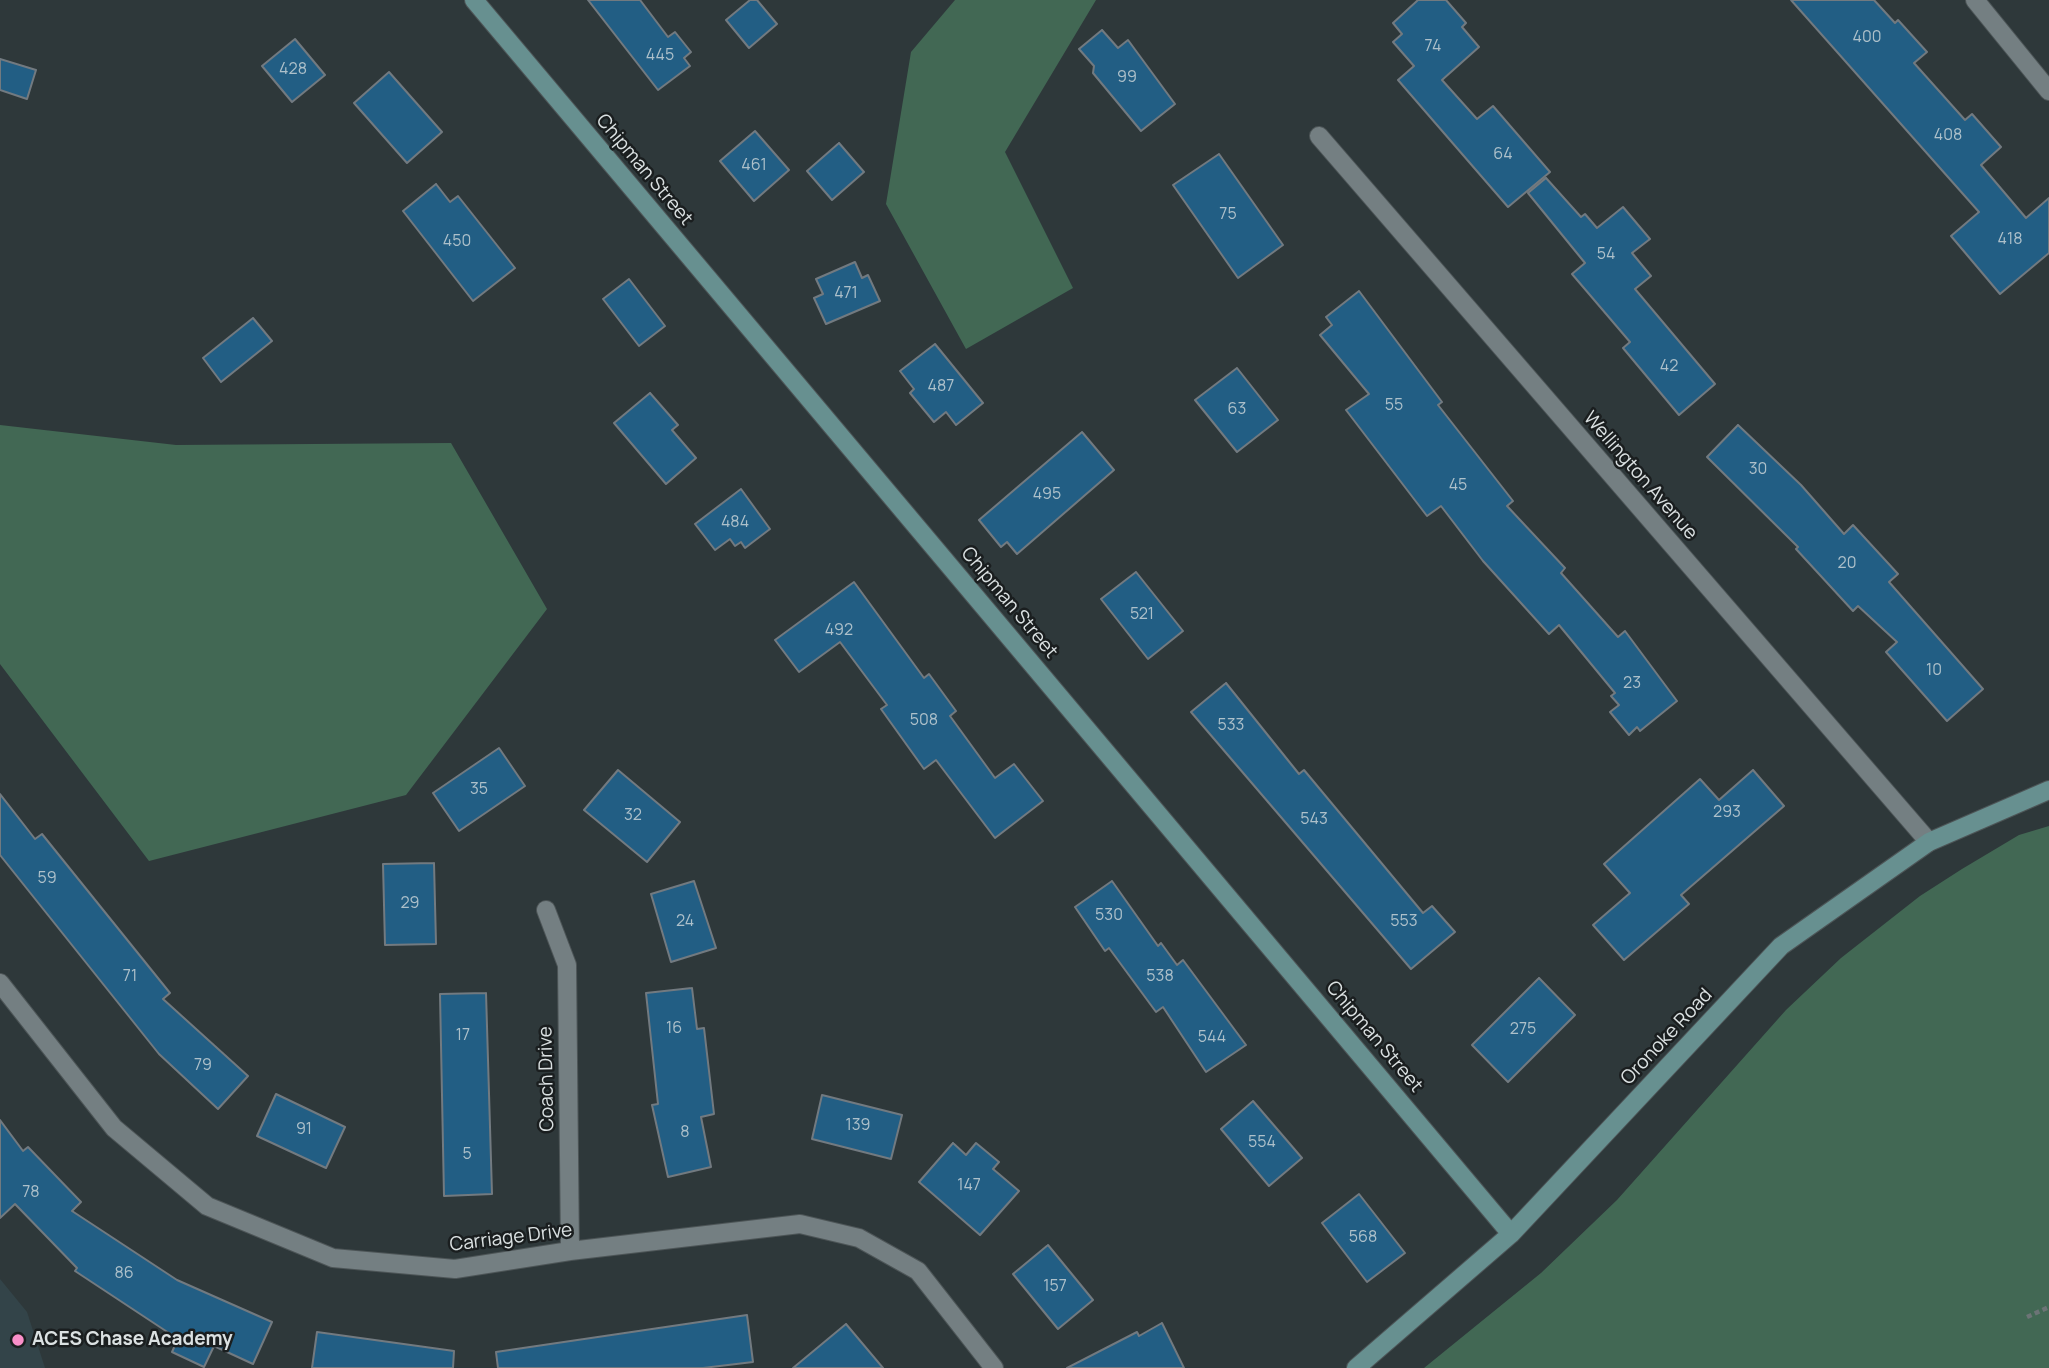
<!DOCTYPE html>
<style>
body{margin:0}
canvas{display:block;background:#2e383a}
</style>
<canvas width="2049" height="1368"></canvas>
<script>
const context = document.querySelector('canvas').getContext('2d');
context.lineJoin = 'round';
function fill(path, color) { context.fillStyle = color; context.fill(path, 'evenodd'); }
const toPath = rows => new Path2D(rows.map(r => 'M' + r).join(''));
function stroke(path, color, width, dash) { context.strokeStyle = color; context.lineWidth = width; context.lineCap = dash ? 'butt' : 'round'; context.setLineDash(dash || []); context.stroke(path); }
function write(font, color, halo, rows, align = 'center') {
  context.font = font + ' Manrope,sans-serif'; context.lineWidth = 5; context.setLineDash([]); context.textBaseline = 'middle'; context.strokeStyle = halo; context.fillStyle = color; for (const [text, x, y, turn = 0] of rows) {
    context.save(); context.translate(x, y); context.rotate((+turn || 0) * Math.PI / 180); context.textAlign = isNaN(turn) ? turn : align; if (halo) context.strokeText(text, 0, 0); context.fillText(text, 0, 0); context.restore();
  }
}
const built = toPath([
 [0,1279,27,1312,45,1368,0,1368]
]);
const green = toPath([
 [955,0,1096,0,1005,152,1073,288,966,349,886,204,911,52],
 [0,425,176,445,451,443,547,609,406,795,149,861,0,664],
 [2049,826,2049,1368,1424,1368,1541,1273,1617,1200,1786,1010,1841,958,1920,896,1962,869,2019,835]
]);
const building = toPath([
 [588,0,640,0,668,37,675,32,691,52,684,58,690,66,658,90,588,0],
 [750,0,757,0,777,24,749,48,726,20,750,0],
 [1418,0,1446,0,1466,23,1462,27,1479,47,1442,80,1477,119,1493,106,1550,172,1508,207,1398,80,1414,66,1393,42,1402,34,1393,23,1418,0],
 [1791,0,1874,0,1895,23,1898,20,1927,52,1914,63,1965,120,1972,114,2001,147,1981,165,2026,218,2049,198,2049,253,2000,294,1951,236,1979,212,1791,0],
 [1102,30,1118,48,1128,40,1175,104,1141,131,1093,73,1094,66,1079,49,1102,30],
 [295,39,325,75,292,102,262,66,295,39],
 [0,59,36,70,27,99,0,90,0,59],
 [389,72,442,132,407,163,354,103,389,72],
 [755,131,789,170,754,201,720,161,755,131],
 [839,143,864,172,832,200,807,171,839,143],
 [1219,154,1283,245,1238,278,1173,185,1219,154],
 [1546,178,1581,217,1585,214,1597,228,1623,207,1650,239,1632,253,1651,276,1635,289,1715,384,1679,415,1623,348,1630,342,1572,274,1585,263,1528,193,1546,178],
 [436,184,450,202,458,196,515,268,473,301,403,211,436,184],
 [855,262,862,278,868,275,880,301,826,324,814,298,823,294,816,279,855,262],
 [629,279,665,326,639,346,603,299,629,279],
 [1359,291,1442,402,1438,405,1513,501,1507,506,1565,568,1561,573,1618,637,1625,631,1677,701,1640,731,1637,727,1629,735,1610,712,1619,705,1611,696,1615,693,1559,625,1549,634,1483,561,1441,506,1427,516,1346,410,1369,394,1320,335,1332,325,1326,317,1359,291],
 [253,318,272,341,221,382,203,358,253,318],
 [935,344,983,403,956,425,946,412,934,422,910,393,914,389,900,371,935,344],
 [1237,368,1278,420,1237,452,1195,400,1237,368],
 [650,393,678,425,672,430,696,458,666,484,614,423,650,393],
 [1738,425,1801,485,1844,534,1853,525,1898,574,1889,582,1983,689,1947,721,1886,652,1897,642,1858,606,1853,611,1796,549,1798,547,1707,457,1738,425],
 [1082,432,1114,470,1017,554,1007,542,1001,547,979,520,1082,432],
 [741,489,770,529,745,548,741,542,735,546,730,539,715,550,695,524,741,489],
 [1136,572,1183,631,1148,659,1101,599,1136,572],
 [854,582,924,678,929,674,956,711,950,716,995,778,1014,764,1043,801,995,838,936,760,924,769,881,709,887,705,840,642,799,672,775,640,854,582],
 [1226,683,1299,774,1304,770,1423,913,1432,906,1455,932,1411,969,1191,712,1226,683],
 [499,748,525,786,459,831,433,793,499,748],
 [618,770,680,822,647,862,584,810,618,770],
 [1753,770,1784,806,1681,895,1689,904,1624,960,1593,925,1630,893,1604,864,1700,779,1719,800,1753,770],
 [0,794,35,839,42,834,170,993,163,999,248,1076,218,1109,159,1054,0,855,0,794],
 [434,863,436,944,385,945,383,864,434,863],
 [694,881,716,948,671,962,651,894,694,881],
 [1112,881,1158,946,1161,943,1177,965,1183,960,1246,1045,1206,1072,1163,1007,1156,1012,1109,948,1105,951,1075,907,1112,881],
 [1539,978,1575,1015,1508,1082,1472,1045,1539,978],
 [692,988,697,1029,704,1028,714,1114,701,1117,711,1167,668,1177,652,1105,658,1104,646,993,692,988],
 [486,993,492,1194,444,1196,440,994,486,993],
 [276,1094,345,1127,326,1168,257,1136,276,1094],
 [822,1095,902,1115,891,1159,812,1139,822,1095],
 [1253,1101,1302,1158,1269,1186,1221,1129,1253,1101],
 [0,1120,23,1151,28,1147,81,1202,72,1211,177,1280,272,1322,253,1364,214,1346,204,1367,172,1352,178,1339,75,1271,77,1268,15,1204,0,1218,0,1120],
 [953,1143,966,1155,976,1143,999,1162,993,1169,1019,1191,980,1235,919,1182,953,1143],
 [1359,1194,1405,1253,1367,1282,1322,1223,1359,1194],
 [1048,1245,1093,1300,1058,1329,1013,1274,1048,1245],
 [747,1315,753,1362,703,1368,498,1368,496,1352,747,1315],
 [1162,1323,1184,1368,1067,1368,1137,1332,1139,1336,1162,1323],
 [846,1324,883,1368,793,1368,846,1324],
 [317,1332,454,1351,453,1368,312,1368,317,1332]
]);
const path = toPath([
 [2027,1317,2049,1307]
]);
const street = toPath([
 [1975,0,2049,91],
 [1319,136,1929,842],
 [546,910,567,965,570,1251],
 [0,983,114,1128,207,1206,333,1258,455,1269,570,1251,800,1224,859,1238,918,1271,994,1368]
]);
const secondary = toPath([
 [474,0,1511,1234],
 [1356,1368,1511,1234,1781,946,1929,842,2049,790]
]);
const markers = [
 [18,1340,7,"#f98fc9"]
];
const numberNames = [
 ["400",1867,38],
 ["74",1433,47],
 ["445",660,56],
 ["428",293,70],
 ["99",1127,78],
 ["408",1948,136],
 ["64",1503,155],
 ["461",754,166],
 ["75",1228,215],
 ["418",2010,240],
 ["450",457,242],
 ["54",1606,255],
 ["471",846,294],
 ["42",1669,367],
 ["487",941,387],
 ["55",1394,406],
 ["63",1237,410],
 ["30",1758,470],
 ["45",1458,486],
 ["495",1047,495],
 ["484",735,523],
 ["20",1847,564],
 ["521",1142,615],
 ["492",839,631],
 ["10",1934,671],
 ["23",1632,684],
 ["508",924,721],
 ["533",1231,726],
 ["35",479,790],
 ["293",1727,813],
 ["32",633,816],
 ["543",1314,820],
 ["59",47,879],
 ["29",410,904],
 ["530",1109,916],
 ["24",685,922],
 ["553",1404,922],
 ["71",130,977],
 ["538",1160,977],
 ["16",674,1029],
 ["275",1523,1030],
 ["17",463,1036],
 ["544",1212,1038],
 ["79",203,1066],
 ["139",858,1126],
 ["91",304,1130],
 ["8",685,1133],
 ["554",1262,1143],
 ["5",467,1155],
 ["147",969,1186],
 ["78",31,1193],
 ["568",1363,1238],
 ["86",124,1274],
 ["157",1055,1287]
];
const streetNames = [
 ["Chipman Street",644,170,50],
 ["Wellington Avenue",1640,476,49],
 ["Chipman Street",1009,603,50],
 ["Chipman Street",1374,1037,50],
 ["Oronoke Road",1667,1037,-47],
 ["Coach Drive",547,1079,-91],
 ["Carriage Drive",511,1238,-7]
];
const poiNames = [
 ["ACES Chase Academy",32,1340]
];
fill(built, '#334449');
fill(green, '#426854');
fill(building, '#225e84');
stroke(building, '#727a80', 2);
stroke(street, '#4d5557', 20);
stroke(secondary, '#4d5557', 20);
stroke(path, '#6c7476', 4.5, [5, 3.5]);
stroke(street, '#747f82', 18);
stroke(secondary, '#679090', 18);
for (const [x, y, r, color] of markers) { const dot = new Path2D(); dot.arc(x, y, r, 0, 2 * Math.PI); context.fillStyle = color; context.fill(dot); stroke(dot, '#1a1e1f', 2.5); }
write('16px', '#adc0ca', null, numberNames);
write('19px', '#dbe1e2', '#1a1e1f', streetNames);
write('bold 19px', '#dbe1e2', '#1a1e1f', poiNames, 'left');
</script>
